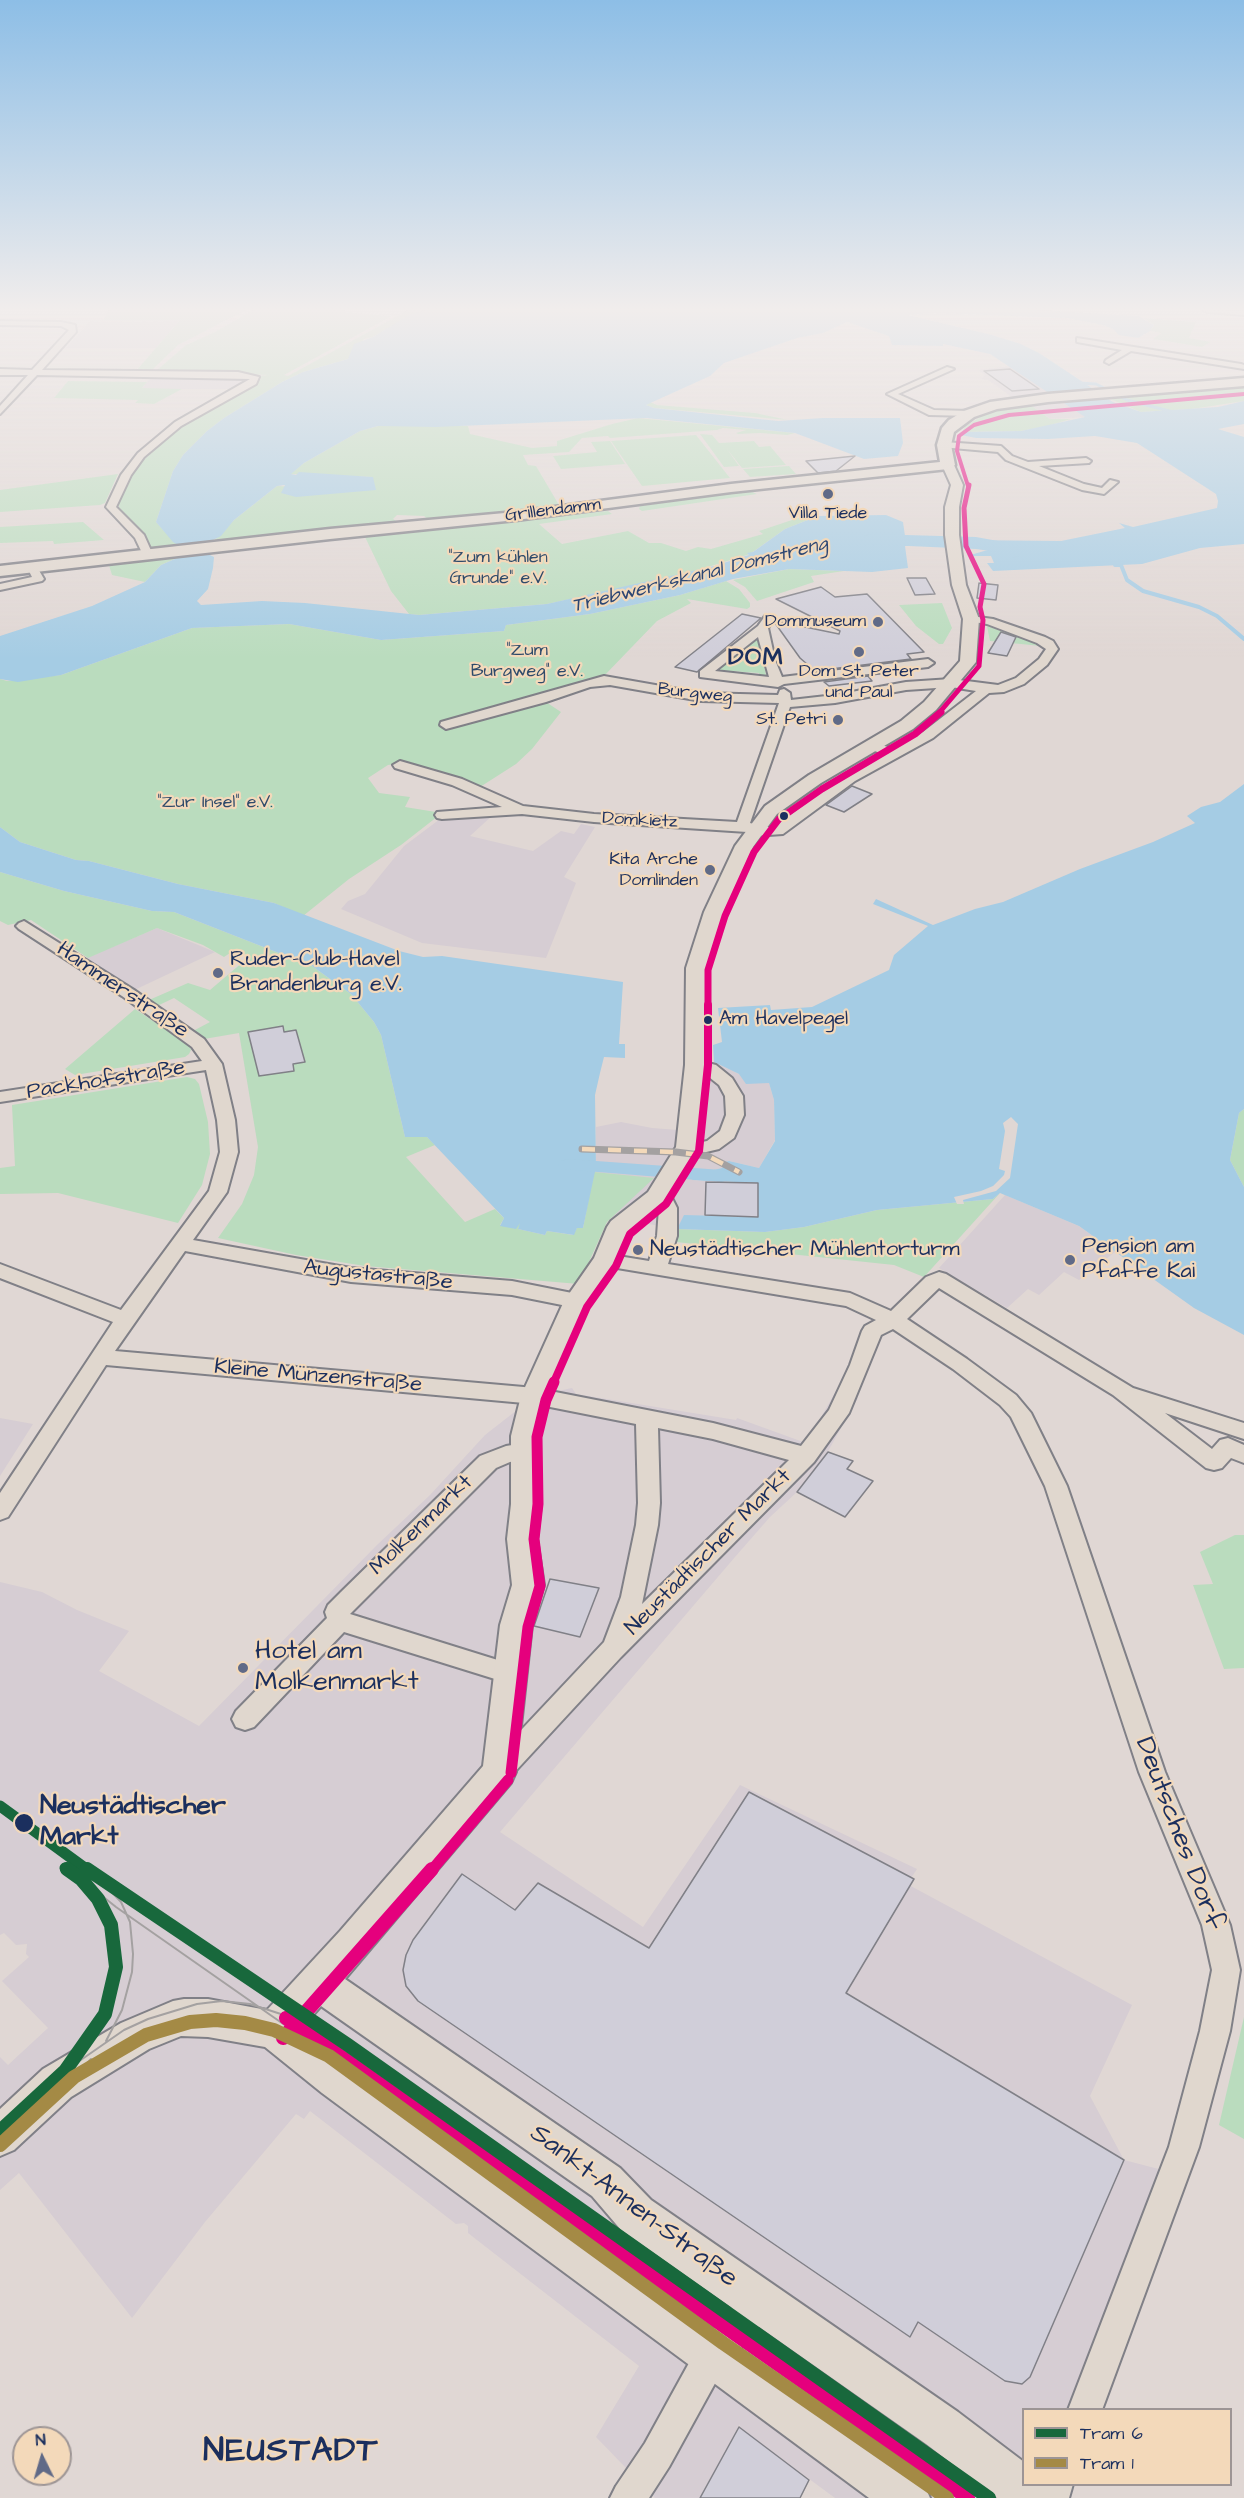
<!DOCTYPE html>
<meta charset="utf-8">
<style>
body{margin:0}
#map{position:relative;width:1244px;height:2498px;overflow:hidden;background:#e0d7d4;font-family:"Architects Daughter",sans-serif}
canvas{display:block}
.legend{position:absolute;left:1022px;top:2408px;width:210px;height:78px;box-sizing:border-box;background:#f3d9ba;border:2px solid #9d9595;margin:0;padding:8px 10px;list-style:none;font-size:18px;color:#1b2f5e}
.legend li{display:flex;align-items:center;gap:12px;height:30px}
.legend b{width:30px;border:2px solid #9d9595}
.north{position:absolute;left:12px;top:2426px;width:60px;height:60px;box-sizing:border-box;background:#f3d9ba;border:2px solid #9d9595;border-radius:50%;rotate:355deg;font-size:16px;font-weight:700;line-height:24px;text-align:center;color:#1b2f5e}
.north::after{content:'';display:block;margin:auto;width:21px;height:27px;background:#606a87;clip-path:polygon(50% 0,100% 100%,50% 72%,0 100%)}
</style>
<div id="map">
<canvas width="1244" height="2498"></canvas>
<ul class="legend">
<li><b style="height:8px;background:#18683c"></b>Tram 6</li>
<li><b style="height:8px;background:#a48a45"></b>Tram 1</li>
</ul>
<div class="north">N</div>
</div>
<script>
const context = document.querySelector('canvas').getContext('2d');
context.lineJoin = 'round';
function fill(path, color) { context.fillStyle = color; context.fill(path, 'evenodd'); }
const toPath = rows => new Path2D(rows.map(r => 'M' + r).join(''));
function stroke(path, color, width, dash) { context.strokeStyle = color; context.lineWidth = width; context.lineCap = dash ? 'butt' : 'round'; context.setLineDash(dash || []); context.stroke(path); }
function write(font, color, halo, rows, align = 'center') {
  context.font = font + ' "Architects Daughter",sans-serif'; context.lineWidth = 4.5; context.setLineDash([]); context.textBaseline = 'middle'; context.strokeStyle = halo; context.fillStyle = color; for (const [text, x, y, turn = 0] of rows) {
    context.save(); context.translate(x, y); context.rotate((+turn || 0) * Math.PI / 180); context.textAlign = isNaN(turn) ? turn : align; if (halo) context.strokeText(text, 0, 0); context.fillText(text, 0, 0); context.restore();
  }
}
const built = toPath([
 [179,321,156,348,66,348,89,322],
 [1010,366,1050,392,1016,400,988,380,981,379,985,375,978,370],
 [152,376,252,378,233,389,141,389],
 [1061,400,1086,417,1050,419,1029,404],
 [494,814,470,836,533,851,561,831,574,834,581,824,595,827,564,877,576,883,546,958,422,943,341,909,348,901,365,894,404,846,440,819],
 [157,928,215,952,128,993,79,961],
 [714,1062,739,1074,769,1083,774,1100,775,1140,759,1168,729,1161,722,1168,705,1172,692,1180,758,1183,758,1217,705,1215,677,1229,586,1213,596,1167,596,1127,621,1122,652,1128,691,1131,696,1065],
 [1005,1195,1079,1226,1115,1252,1079,1280,1064,1272,1039,1295,1028,1289,1007,1308,939,1268],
 [572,1388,576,1394,736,1420,737,1418,806,1443,836,1391,858,1398,827,1453,797,1492,770,1517,735,1557,500,1832,643,1927,740,1785,917,1869,907,1884,1132,2005,1090,2096,1124,2160,1174,2173,1085,2409,1024,2410,1024,2484,1051,2498,835,2498,740,2428,740,2424,700,2498,655,2498,596,2437,639,2366,468,2233,468,2226,464,2223,456,2224,310,2111,304,2119,296,2114,205,2222,132,2318,19,2173,0,2190,0,2057,8,2065,48,2028,2,1981,29,1957,26,1954,27,1944,16,1945,4,1933,0,1935,0,1582,42,1592,77,1610,129,1631,99,1671,199,1726,377,1545,430,1495,485,1435,535,1396],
 [0,1418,33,1424,0,1476]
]);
const green = toPath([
 [109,310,246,310,178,345,151,371,136,371,180,320,103,320],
 [253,310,345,310,343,312,392,316,284,375,288,376,408,310,425,310,411,315,373,337,364,339,348,359,303,372,282,382,224,418,207,431,183,455,173,471,156,522,178,545,177,558,161,565,145,582,112,575,108,562,153,550,140,537,119,507,119,502,137,466,183,424,261,379,256,376,269,375,156,371,186,345,215,332],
 [1144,318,1196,322,1189,338,1211,342,1202,347,1153,339,1161,333,1150,331,1154,325],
 [68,381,147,382,142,388,182,389,154,404,135,403,138,400,54,398],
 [1244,385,1244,401,1192,409,1141,412,1106,397],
 [650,402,657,405,755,413,788,420,654,408,646,405],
 [1029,404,1050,419,1071,419,1044,427,1021,431,962,432,965,426,989,412],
 [638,418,795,433,787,435,760,433,738,434,736,433,746,430,723,428,717,430,610,438,608,436,582,438,569,452,523,455,528,465,536,466,559,505,429,520,424,516,397,515,393,519,400,523,211,544,234,520,277,486,375,490,372,477,290,474,304,463,360,431,378,426,468,426,470,434,532,448,557,446,557,441,612,424],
 [700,434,712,435,719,443,754,441,759,447,770,446,786,465,742,468,727,449,739,466,724,467],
 [696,435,730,478,642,486,611,441],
 [610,441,625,464,561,469,553,456,597,452,591,442],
 [789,466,796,474,750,477,743,469],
 [118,474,105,503,100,505,0,512,0,490],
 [750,491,757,494,642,511,639,509,640,506],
 [608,511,612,514,539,524,562,544,628,531,649,543,661,543,686,551,698,547,711,549,763,534,759,531,807,515,818,516,785,529,750,554,682,575,547,604,419,615,409,614,391,591,365,537],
 [83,522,104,540,54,544,53,541,0,543,0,527],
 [789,569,844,571,811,576,814,582,757,601,745,587,733,580],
 [726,581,739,589,750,603,750,607,747,609,687,599,691,603,657,621,602,678,517,704,491,706,520,707,543,700,561,712,532,749,516,764,480,787,442,772,404,763,388,765,368,778,379,793,410,797,405,807,442,813,401,845,349,879,303,916,274,903,178,884,89,861,76,860,20,842,0,827,0,679,7,681,61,675,192,628,289,624,381,640,504,631,506,625,590,614,680,595],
 [942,603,952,628,943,644,939,644,916,626,899,605],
 [987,626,1037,642,1041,646,990,641],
 [755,637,758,638,766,675,759,677,759,673,730,671,728,674,712,673,725,660,729,660],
 [0,872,64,891,152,911,174,912,312,966,351,994,374,1022,381,1035,405,1137,427,1137,435,1145,406,1157,465,1222,495,1209,504,1218,500,1225,521,1223,518,1229,545,1235,547,1231,573,1235,577,1228,583,1228,594,1172,654,1178,607,1222,579,1284,365,1266,296,1255,218,1238,242,1204,254,1175,258,1147,239,1033,204,1039,193,1031,210,1022,174,998,157,1006,149,1000,188,983,210,990,250,956,233,951,224,957,203,945,157,928,88,958,31,920,8,925,0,921],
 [135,1009,189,1045,191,1050,189,1054,185,1057,75,1075,65,1069],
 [187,1077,195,1079,199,1084,208,1122,210,1154,202,1185,178,1223,58,1193,0,1194,0,1168,15,1166,12,1105],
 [1244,1109,1244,1187,1230,1160,1239,1113],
 [1000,1193,924,1277,894,1265,676,1242,677,1229,765,1232,804,1227,877,1210,993,1199],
 [1235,1535,1244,1535,1244,1668,1224,1669,1193,1585,1213,1584,1200,1552],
 [1244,2017,1244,2139,1219,2125]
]);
const water = toPath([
 [426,310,1037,310,1138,316,1154,325,1150,331,1138,338,1119,335,1113,329,1103,325,1067,318,934,313,908,315,992,335,1021,344,1039,353,1113,402,1141,412,1218,407,1244,401,1244,424,1218,429,1244,437,1244,544,1200,548,1142,564,993,571,987,563,994,563,991,556,967,556,991,549,964,546,963,540,1061,541,1125,528,1119,523,1133,527,1217,508,1218,501,1216,494,1137,443,1095,436,1048,439,976,438,961,435,962,432,1021,431,1085,417,990,354,943,344,943,346,892,345,889,336,847,322,823,333,797,338,724,363,710,376,646,405,654,408,778,421,823,418,900,418,903,443,898,456,864,459,795,433,646,418,436,427,378,426,360,431,304,463,291,474,296,475,299,472,373,477,376,490,296,497,281,493,285,485,277,486,234,520,221,536,211,541,208,554,214,557,213,568,208,589,197,601,201,605,262,601,305,603,419,615,547,604,714,566,749,555,747,553,753,552,785,529,818,516,886,515,903,522,905,536,919,536,921,546,905,546,908,568,872,572,789,569,733,579,680,595,590,614,506,625,504,631,381,640,289,624,192,628,61,675,18,682,0,679,0,636,92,606,145,582,161,565,177,558,178,545,173,542,156,522,173,471,183,455,207,431,224,418,282,382,303,372,348,359,354,344,373,337,409,315],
 [1244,784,1244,1109,1239,1113,1230,1160,1244,1187,1244,1335,1194,1308,1079,1226,1000,1193,993,1199,877,1210,804,1227,765,1232,677,1229,684,1215,758,1217,757,1183,692,1180,697,1170,704,1169,705,1172,722,1168,725,1165,721,1163,729,1161,759,1168,775,1141,774,1100,769,1083,746,1084,739,1074,714,1062,713,1045,722,1042,718,1008,770,1005,771,1010,812,1007,889,970,894,955,928,926,873,904,876,899,933,925,975,909,1003,902,1080,869,1153,842,1195,823,1187,816,1201,807,1220,802],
 [0,827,20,842,76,860,89,861,178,884,274,903,399,951,423,957,442,956,623,982,619,1044,625,1044,625,1058,604,1057,600,1073,595,1095,596,1167,583,1228,577,1228,574,1235,547,1231,545,1235,518,1229,520,1223,516,1229,500,1226,504,1218,427,1137,405,1137,381,1035,374,1022,351,994,312,966,174,912,152,911,64,891,0,872]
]);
const pier = toPath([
 [1011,1117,1018,1124,1010,1178,996,1191,963,1200,964,1204,957,1204,954,1197,981,1191,993,1186,1004,1175,1005,1171,999,1169,1005,1131,1003,1123]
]);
const streamFar1 = toPath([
 [1078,383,1096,384,1127,400,1173,412]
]);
const stream = toPath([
 [1115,565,1121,565,1127,580,1143,591,1199,607,1217,616,1244,639]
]);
const canal = toPath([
 [568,1159,722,1170,729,1172,732,1176,729,1180,722,1182,561,1169,558,1165,561,1161,568,1159]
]);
const river = toPath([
 [871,534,976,537,1009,543,1022,552,1019,556,1012,558,997,552,976,549,864,544,861,540,864,536,871,534]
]);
const building = toPath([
 [1010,369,1039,389,1012,391,984,371,1010,369],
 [855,456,836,471,818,473,806,461,855,456],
 [907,578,926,578,935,594,915,595,907,578],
 [979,583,998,585,996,600,977,598,979,583],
 [821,587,835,597,867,594,924,652,907,654,911,659,815,671,800,658,775,623,776,621,839,634,840,631,776,599,821,587],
 [742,614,761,618,697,672,675,667,742,614],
 [1001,632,1016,637,1007,656,988,653,1001,632],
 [868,676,872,681,829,686,824,682,868,676],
 [852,786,872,794,844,812,826,805,852,786],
 [283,1026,284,1032,296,1030,305,1062,293,1064,294,1071,259,1076,248,1032,283,1026],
 [706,1182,758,1183,758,1217,705,1215,706,1182],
 [828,1452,853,1461,847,1469,873,1481,845,1517,797,1492,828,1452],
 [550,1579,599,1588,580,1637,534,1626,550,1579],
 [749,1792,914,1879,846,1993,1124,2160,1030,2377,1022,2384,1005,2381,918,2322,910,2337,418,2001,406,1986,403,1970,406,1955,413,1940,462,1874,515,1910,538,1883,649,1948,749,1792],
 [739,2427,809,2480,800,2498,700,2498,739,2427]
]);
const minor = toPath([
 [1203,310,1244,311,1244,315,1207,312,1203,310],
 [0,321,61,322,75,325,76,332,42,370,238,372,259,377,256,384,181,426,144,457,131,475,116,507,144,535,153,555,152,557,144,557,135,538,106,507,121,475,138,453,175,422,250,379,37,375,0,414,0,406,28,375,0,375,0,369,32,370,69,330,61,326,0,325,0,321],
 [1077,338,1241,364,1244,365,1244,369,1131,351,1109,364,1105,362,1106,360,1122,350,1077,342,1077,338],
 [947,367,954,369,898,394,934,410,969,411,972,412,972,416,929,415,887,394,947,367],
 [944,442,1001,446,1012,456,1028,462,1086,458,1091,461,1089,463,1039,466,1084,484,1102,488,1110,480,1118,482,1104,494,1082,490,1006,460,998,452,941,447,941,443,944,442],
 [32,564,37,567,44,579,42,581,0,590,0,584,32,577,27,567,32,564],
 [769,615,775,618,768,628,775,660,782,677,928,659,934,663,928,667,784,684,778,687,700,677,700,671,758,626,765,616,769,615],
 [758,637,769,677,715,671,758,637],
 [971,616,993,619,1045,637,1053,641,1058,649,1047,665,1024,684,1004,692,989,693,933,738,855,781,783,834,754,836,747,832,594,822,522,814,442,819,437,818,435,815,437,812,502,807,452,785,395,768,393,765,400,761,462,779,523,806,594,814,737,822,779,703,701,701,610,685,590,687,546,702,446,729,440,725,441,722,604,676,701,693,778,695,780,690,784,689,790,693,791,700,835,695,906,682,951,679,998,685,1016,678,1039,659,1046,649,1037,643,987,624,967,621,967,617,971,616],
 [951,687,976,691,923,732,893,749,874,742,869,743,867,746,869,749,883,754,845,775,774,827,764,827,750,823,790,707,835,703,906,690,951,687],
 [24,921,134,990,204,1039,222,1064,235,1120,238,1152,227,1192,193,1240,351,1268,512,1281,577,1294,584,1296,587,1301,584,1306,577,1308,512,1295,351,1282,185,1251,115,1351,535,1388,713,1423,801,1446,829,1410,850,1365,862,1331,865,1326,876,1320,846,1306,599,1265,596,1260,599,1255,606,1254,649,1261,657,1236,659,1208,651,1192,653,1188,660,1186,667,1188,677,1208,677,1236,668,1264,850,1293,891,1311,926,1277,939,1272,946,1274,1133,1388,1244,1423,1244,1439,1165,1413,1212,1449,1220,1440,1228,1438,1244,1445,1244,1463,1231,1458,1222,1468,1214,1470,1206,1468,1113,1395,939,1288,907,1319,967,1359,1016,1395,1031,1413,1067,1486,1165,1772,1230,1925,1240,1970,1230,2031,1199,2147,1102,2410,1068,2410,1169,2147,1200,2031,1212,1970,1202,1925,1139,1772,1045,1486,1011,1417,1000,1405,953,1369,893,1329,881,1335,849,1413,814,1462,621,1657,510,1777,501,1780,492,1777,488,1769,492,1761,604,1642,621,1597,636,1525,638,1503,636,1424,535,1404,106,1365,8,1517,0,1520,0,1493,113,1322,0,1278,0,1264,121,1310,209,1191,220,1152,217,1120,206,1070,0,1102,0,1092,202,1061,192,1047,122,996,19,929,16,926,19,923,24,921],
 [658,1428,713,1439,789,1460,642,1604,658,1525,660,1503,658,1428],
 [696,1060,716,1065,732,1078,743,1096,744,1115,734,1138,719,1149,685,1157,679,1155,676,1151,679,1147,707,1141,720,1131,726,1115,725,1096,719,1085,704,1073,690,1069,687,1065,690,1061,696,1060],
 [525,1443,533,1445,536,1451,533,1457,510,1462,496,1468,350,1614,520,1667,523,1674,520,1681,511,1684,344,1632,254,1727,245,1730,236,1727,232,1719,236,1711,327,1618,325,1612,328,1605,341,1592,480,1456,506,1446,525,1443],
 [758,2283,770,2287,774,2299,770,2311,753,2335,724,2367,669,2467,649,2498,610,2498,616,2486,645,2443,700,2343,729,2311,746,2287,758,2283],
 [1038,2484,1073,2484,1069,2498,1033,2498,1038,2484]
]);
const tertiary = toPath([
 [948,461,954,465,963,485,959,507,959,535,966,585,979,619,976,662,936,710,913,729,821,783,777,814,753,847,724,912,706,968,707,1065,700,1147,666,1203,631,1231,619,1260,589,1303,549,1396,539,1436,541,1504,537,1539,544,1585,532,1625,516,1772,511,1783,345,1979,620,2168,651,2200,958,2412,1024,2462,1024,2484,1051,2484,1057,2498,997,2498,926,2444,621,2230,592,2196,321,2006,302,2028,350,2065,923,2482,930,2498,869,2498,322,2093,265,2047,208,2037,181,2036,149,2049,71,2097,14,2150,0,2156,0,2109,43,2069,121,2023,173,2001,184,1999,208,1999,267,2010,340,1931,483,1766,500,1625,512,1585,507,1539,511,1504,511,1436,521,1396,564,1301,594,1258,607,1227,611,1221,648,1192,676,1147,685,1065,686,968,704,912,735,846,765,806,809,775,901,721,924,702,960,661,963,619,952,585,945,535,945,507,951,485,942,465,948,461]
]);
const secondary = toPath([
 [1244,378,1244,386,1048,402,997,409,974,417,954,432,951,445,955,465,948,469,731,492,516,520,330,539,0,576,0,566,330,529,516,512,731,484,940,462,937,445,942,428,949,420,964,411,990,402,1048,394,1244,378]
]);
const tram = toPath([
 [93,1872,121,1902,130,1922,133,1954,132,1972,122,2010,106,2041],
 [81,1879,116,1907,329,2056],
 [65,2071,124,2030,148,2019,197,2004,222,2001,250,2004,287,2016,348,2045],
 [74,2077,91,2059]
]);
const rail = toPath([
 [582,1149,676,1152,708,1156,739,1172]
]);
const bus1Far5 = toPath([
 [968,486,957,451,959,436,974,425,1009,415,1244,394]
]);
const bus1Far4 = toPath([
 [939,713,979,666,983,620,980,607,984,584,966,546,964,508,969,485]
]);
const bus1Far3 = toPath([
 [708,1006,708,970,725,916,754,852,779,819,822,789,915,734,941,712]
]);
const bus1Far2 = toPath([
 [553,1384,587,1307,616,1266,630,1234,666,1204,699,1151,708,1065,708,1005]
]);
const bus1Far1 = toPath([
 [511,1773,528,1627,540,1586,534,1539,538,1504,537,1437,546,1400,554,1382],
 [431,1871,508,1780]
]);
const bus1 = toPath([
 [286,2018,968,2498],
 [283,2038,432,1869]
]);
const tram1Far1 = toPath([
 [0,1806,89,1871],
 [65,1868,69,1871]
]);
const tram1 = toPath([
 [87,1869,348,2045,989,2498],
 [0,2131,65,2071,105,2014,116,1967,111,1925,98,1899,81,1879,67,1869]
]);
const tram2 = toPath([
 [0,2145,74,2077,146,2035,190,2022,216,2020,245,2023,274,2030,329,2056,723,2343,947,2498]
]);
const markers = [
 [828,494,6,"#606a87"],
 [878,622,6,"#606a87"],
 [859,652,6,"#606a87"],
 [838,720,6,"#606a87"],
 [784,816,5,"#1b2f5e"],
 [710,870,6,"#606a87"],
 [218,973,6,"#606a87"],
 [708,1020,5,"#1b2f5e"],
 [638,1250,6,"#606a87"],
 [1070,1260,6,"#606a87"],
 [243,1668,6,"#606a87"],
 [24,1823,10,"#1b2f5e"]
];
const farStreetnames = [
 ["Grillendamm",553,511,-7],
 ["Burgweg",695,694,6],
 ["Domkietz",640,821,3]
];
const farPoinames = [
 ["Villa Tiede",828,514,"center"],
 ["Dommuseum",866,622],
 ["Dom St. Peter",859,672,"center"],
 ["und Paul",859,693,"center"],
 ["St. Petri",826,720],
 ["Kita Arche",698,860],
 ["Domlinden",698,881]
];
const farParknames = [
 ["\"Zum kühlen",498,558],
 ["Grunde\" e.V.",498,579],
 ["\"Zum",527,651],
 ["Burgweg\" e.V.",527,672],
 ["\"Zur Insel\" e.V.",215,803]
];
const farWaternames = [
 ["Triebwerkskanal Domstreng",700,576,-14]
];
const busNames = [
 ["Am Havelpegel",719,1020]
];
const poiNames = [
 ["Ruder-Club-Havel",230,960],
 ["Brandenburg e.V.",230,985],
 ["Pension am",1082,1247],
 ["Pfaffe Kai",1082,1272],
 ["Neustädtischer Mühlentorturm",650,1250]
];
const streetNames = [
 ["Hammerstraße",122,991,34],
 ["Packhofstraße",106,1081,-9],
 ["Augustastraße",378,1276,6],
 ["Kleine Münzenstraße",318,1377,5],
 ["Molkenmarkt",422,1526,-44],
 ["Neustädtischer Markt",709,1553,-45]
];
const farDistrictnames = [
 ["DOM",756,659]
];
const nearPoinames = [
 ["Hotel am",255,1652],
 ["Molkenmarkt",255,1683]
];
const nearStopnames = [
 ["Neustädtischer",40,1807],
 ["Markt",40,1838]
];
const nearStreetnames = [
 ["Deutsches Dorf",1178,1834,69],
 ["Sankt-Annen-Straße",633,2207,37]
];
const nearDistrictnames = [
 ["NEUSTADT",291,2453]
];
fill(built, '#d6cdd3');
fill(green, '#badcbe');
fill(water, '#a5cce4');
fill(pier, '#e0d7d4');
stroke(streamFar1, '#a5cce4', 3);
stroke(stream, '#a5cce4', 4);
fill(canal, '#a5cce4');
fill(river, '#a5cce4');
fill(building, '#d0ced9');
stroke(building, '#808087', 1.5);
stroke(minor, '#808087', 4);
stroke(tertiary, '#808087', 4);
stroke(secondary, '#808087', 5);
fill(minor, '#e0d7ce');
fill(tertiary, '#e0d7ce');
fill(secondary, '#e0d7ce');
stroke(tram, '#a4a1a1', 2);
stroke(rail, '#a4a1a1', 7);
stroke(rail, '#f3d9ba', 4.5, [13]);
stroke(bus1Far5, '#e5007d', 4);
stroke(bus1Far4, '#e5007d', 5);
stroke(bus1Far3, '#e5007d', 7);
stroke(bus1Far2, '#e5007d', 8);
stroke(bus1Far1, '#e5007d', 11);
stroke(bus1, '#e5007d', 14);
stroke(tram1Far1, '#18683c', 11);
stroke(tram1, '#18683c', 14);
stroke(tram2, '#a48a45', 14);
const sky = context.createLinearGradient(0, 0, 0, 659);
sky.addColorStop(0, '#8dbee6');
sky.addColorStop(0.47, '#f1edec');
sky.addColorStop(1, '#f1edec00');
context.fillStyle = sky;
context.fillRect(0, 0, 1244, 659);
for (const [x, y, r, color] of markers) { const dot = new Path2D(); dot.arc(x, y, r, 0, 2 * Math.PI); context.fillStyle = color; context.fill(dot); stroke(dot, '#f3d9ba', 2); }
write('18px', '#1b2f5e', '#f3d9ba', farStreetnames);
write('18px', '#1b2f5e', '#f3d9ba', farPoinames, 'right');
write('18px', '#2e4a6a', '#f3d9ba', farParknames);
write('italic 20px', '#2c4673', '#f3d9ba', farWaternames);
write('20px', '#1b2f5e', '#f3d9ba', busNames, 'left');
write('22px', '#1b2f5e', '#f3d9ba', poiNames, 'left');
write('22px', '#1b2f5e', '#f3d9ba', streetNames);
context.letterSpacing = '1.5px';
write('bold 24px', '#1b2f5e', '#f3d9ba', farDistrictnames);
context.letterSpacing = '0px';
write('27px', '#1b2f5e', '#f3d9ba', nearPoinames, 'left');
write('bold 27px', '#1b2f5e', '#f3d9ba', nearStopnames, 'left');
write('27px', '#1b2f5e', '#f3d9ba', nearStreetnames);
context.letterSpacing = '1.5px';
write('bold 33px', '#1b2f5e', '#f3d9ba', nearDistrictnames);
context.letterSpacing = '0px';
</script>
